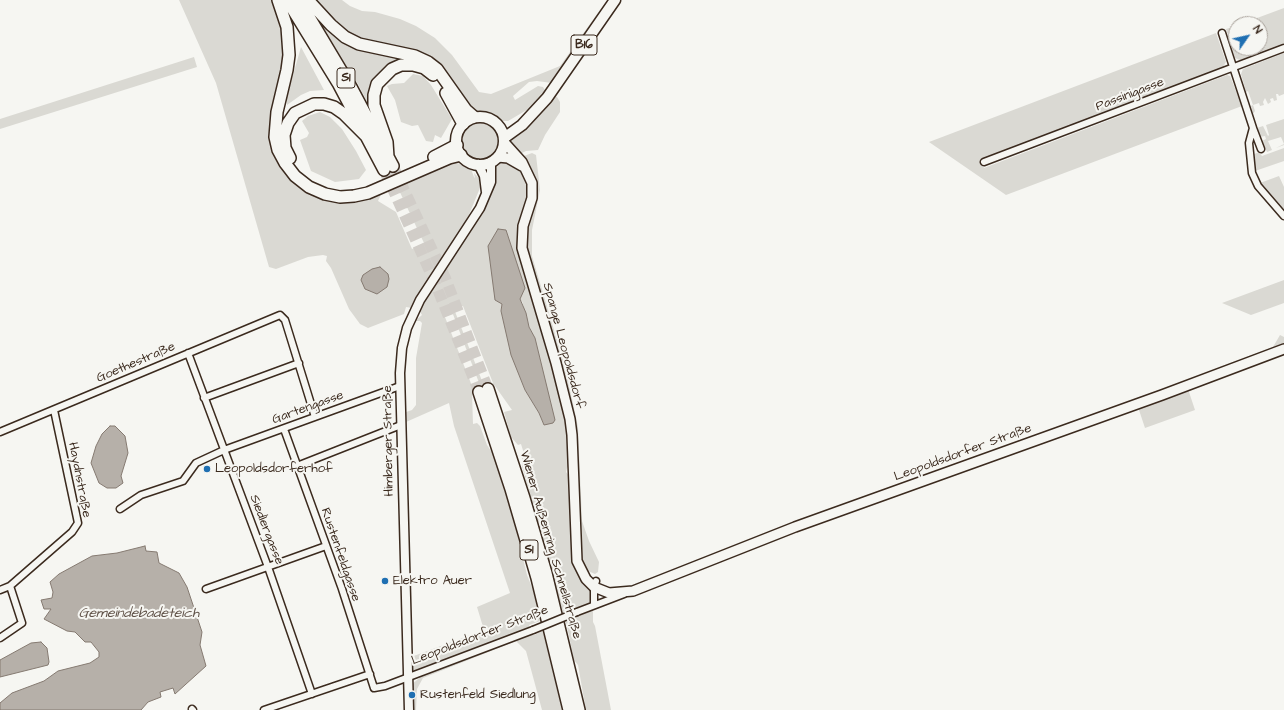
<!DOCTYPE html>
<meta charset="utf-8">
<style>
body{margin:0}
#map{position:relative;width:1284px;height:710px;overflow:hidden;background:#f6f6f2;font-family:"Architects Daughter",sans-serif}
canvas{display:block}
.north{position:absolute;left:1228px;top:16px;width:40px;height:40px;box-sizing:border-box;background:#f6f6f2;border:1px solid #aba49d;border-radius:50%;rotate:56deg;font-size:11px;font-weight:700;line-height:16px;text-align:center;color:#3b2a1e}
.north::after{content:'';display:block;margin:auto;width:14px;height:18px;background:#1f6fb2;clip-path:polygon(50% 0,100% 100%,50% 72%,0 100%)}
</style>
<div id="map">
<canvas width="1284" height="710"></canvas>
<div class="north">N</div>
</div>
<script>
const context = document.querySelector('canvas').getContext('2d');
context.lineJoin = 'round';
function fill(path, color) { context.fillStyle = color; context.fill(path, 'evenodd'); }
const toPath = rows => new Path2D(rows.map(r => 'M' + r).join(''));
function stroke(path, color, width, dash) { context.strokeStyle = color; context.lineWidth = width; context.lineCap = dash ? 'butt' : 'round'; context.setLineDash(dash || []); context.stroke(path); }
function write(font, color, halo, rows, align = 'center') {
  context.font = font + ' "Architects Daughter",sans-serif'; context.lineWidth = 4; context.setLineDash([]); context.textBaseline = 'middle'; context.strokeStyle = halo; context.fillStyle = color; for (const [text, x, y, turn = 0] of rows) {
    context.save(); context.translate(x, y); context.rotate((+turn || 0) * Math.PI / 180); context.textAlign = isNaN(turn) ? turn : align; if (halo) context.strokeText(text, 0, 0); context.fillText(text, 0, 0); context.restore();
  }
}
const green = toPath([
 [179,0,275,0,287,44,276,151,318,195,383,190,378,201,396,212,412,249,424,243,397,186,450,162,455,162,471,169,474,177,475,178,474,173,479,178,480,188,468,217,412,308,406,307,404,314,368,328,360,324,349,309,331,268,326,261,327,256,323,255,308,257,276,269,269,267,216,83],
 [313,0,342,0,350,6,362,11,375,12,400,19,416,26,435,38,452,55,479,92,491,94,560,66,607,0,610,0,552,83,537,81,529,82,513,96,515,100,538,86,543,87,545,90,544,95,532,107,508,121,502,121,489,113,475,112,413,51,407,48,374,43,365,43,342,31],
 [1284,8,1284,43,1240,60,1235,58,1226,29,1236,26,1236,48,1260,48,1260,24,1241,24],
 [315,13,330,27,399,54,433,71,391,66,370,108,358,84,352,76],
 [1216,33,1226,62,1223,67,980,160,984,168,1227,75,1230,76,1242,106,1006,195,929,142],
 [301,47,324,90,310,91,301,95,287,105,287,88,291,82],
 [1284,53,1284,94,1279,96,1278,94,1276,94,1277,100,1274,101,1273,98,1270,99,1271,102,1268,104,1265,98,1263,102,1264,105,1260,106,1259,103,1253,105,1255,111,1253,114,1251,106,1253,105,1248,91,1246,92,1241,74,1243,69],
 [194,57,197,67,0,129,0,119],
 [413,74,423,76,431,85,452,119,441,138,435,135,433,142,426,141,418,125,412,126,401,122,395,100,387,86,392,84,404,83],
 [555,96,557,97,560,102,560,112,545,135,538,150,526,151,518,155,509,146,510,139],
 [320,112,330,117,342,129,356,151,366,170,359,179,335,182,311,171,300,140,307,137,309,133,302,121,308,116],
 [1284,119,1284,145,1276,148,1284,144,1281,137,1268,141,1272,150,1267,152,1262,141,1266,139,1265,136,1260,137,1257,128,1263,126,1268,136,1269,135,1266,125],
 '461 141a19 19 0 1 1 38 0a19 19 0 1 1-38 0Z',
 [1284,148,1284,161,1255,171,1252,155,1259,152,1262,156],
 [532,153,536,155,540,190,532,230,532,256,566,370,578,427,582,521,589,541,599,562,598,572,595,574,588,571,581,555,575,443,530,262,527,244,528,226,536,198,537,188,529,164,522,158,524,156],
 [502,161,516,166,522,172,529,189,528,200,519,232,566,417,569,438,569,466,567,468,566,472,570,477,573,545,591,592,592,603,576,609,575,607,563,612,522,466,522,458,525,457,521,444,518,445,511,437,504,412,512,410,495,386,472,394,473,424,477,423,480,426,487,445,493,454,514,521,527,575,533,590,540,621,529,625,530,628,418,671,414,671,411,667,411,657,484,630,477,607,510,593,454,426,449,403,406,422,406,412,412,410,416,405,416,358,422,323,420,321,415,321,422,315,419,310,427,294,483,209,490,195,494,170],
 [522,301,529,327,535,338,544,425,539,413,525,390,501,311,502,304],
 [463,306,493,383,484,386,454,309],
 [451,309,481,388,474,391,443,312],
 [1279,176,1284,187,1284,210,1260,183],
 [1284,280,1284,303,1251,315,1222,303],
 [1280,335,1284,337,1284,353,1188,389,1195,410,1145,428,1138,407,1133,401,1273,347],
 [593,609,593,622,595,626,611,710,586,710,578,665,574,660,566,622],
 [543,631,562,710,542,710,526,651,516,641,423,678,417,689,416,710,411,710,414,687,411,685,423,675,529,634,534,635]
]);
const water = toPath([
 [498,229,506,230,525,288,520,299,526,313,529,327,535,338,555,420,553,423,544,425,539,413,525,390,511,355,501,311,502,304,495,300,488,246,498,229],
 [380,267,388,274,389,279,387,287,377,294,365,289,361,280,363,275,372,269,380,267],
 [110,426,115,426,125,436,128,453,121,476,123,483,116,488,107,488,99,483,91,463,96,446,102,434,110,426],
 [145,546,146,551,157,552,159,563,179,573,187,587,202,632,200,645,206,666,175,694,173,688,160,692,161,697,148,702,141,710,0,710,0,703,12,693,44,681,58,671,90,663,99,657,99,652,91,642,85,642,75,632,67,631,44,619,51,609,44,609,41,600,52,598,53,592,50,582,59,574,92,556,117,553,145,546],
 [41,642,47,648,49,662,48,665,0,677,0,660,31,643,41,642]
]);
const motorwayTunnel = toPath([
 [393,166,445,277,488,389],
 [384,170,435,283,479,392]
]);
const minor = toPath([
 [1222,33,1253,128,1249,143,1252,173,1258,186,1284,216],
 [1253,128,1261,149],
 [984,162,1284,48],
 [188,353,268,567,312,694],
 [204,398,299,363],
 [284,429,342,589,374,688,385,686,533,630],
 [0,432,280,315,285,320,315,417],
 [297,466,401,425],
 [120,509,141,495,183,481,196,463,224,450,400,386],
 [206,589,326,546],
 [0,590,10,586,72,532,78,523,54,410],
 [594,605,594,587,596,581],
 [577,612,624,594],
 [0,638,22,623,10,586],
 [192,709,193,710],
 [264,710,370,674]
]);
const tertiary = toPath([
 [478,164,484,176,486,192],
 [409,710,400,373,402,348,407,328,420,300,480,208,491,182,491,162]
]);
const secondary = toPath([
 [504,142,522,162,532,183,532,198,523,226,522,248,556,363,570,419,572,435,577,561,586,579,594,587,609,593,633,591,795,527,1162,395,1284,349],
 [498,157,508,158,522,166]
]);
const primary = toPath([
 '456 141a24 24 0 1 1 48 0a24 24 0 1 1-48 0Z',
 [504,138,522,125,547,98,615,0]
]);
const motorway = toPath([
 [278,0,287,27,289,55,287,70,277,112,275,137,278,150,285,163,295,176,309,187,325,194,340,197,354,196,368,193,449,158,461,155],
 [287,0,338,83,384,170],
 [299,0,351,87,393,166],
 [308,0,331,25,345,37,359,44,415,56,428,62,437,69,466,110,474,117],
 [446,93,463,124],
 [388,157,387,142,374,105,374,95,377,84,392,69,401,65,413,65,424,68,433,75],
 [434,157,457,145],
 [290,158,285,148,284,135,288,123,295,113,314,104,324,104,334,107,344,114,367,137],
 [488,389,524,498,546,573,579,710],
 [479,392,511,489,537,578,569,710]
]);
const minorBridge = toPath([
 [533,630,577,612]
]);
const markers = [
 [207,469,4,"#1f6fb2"],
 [385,581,4,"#1f6fb2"],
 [412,695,4,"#1f6fb2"]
];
const shields = [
 [584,45,26],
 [346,78,18],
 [529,550,18]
];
const shieldNames = [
 ["B16",584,45],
 ["S1",346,78],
 ["S1",529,550]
];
const streetNames = [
 ["Passinigasse",1130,95,-21],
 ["Spange Leopoldsdorf",563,346,75],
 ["Goethestraße",136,363,-23],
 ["Gartengasse",308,408,-20],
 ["Himberger Straße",389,441,-91],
 ["Leopoldsdorfer Straße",963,453,-20],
 ["Haydnstraße",79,480,79],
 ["Siedlergasse",266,530,69],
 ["Wiener Außenring Schnellstraße",550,545,74],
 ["Rustenfeldgasse",340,555,71],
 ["Leopoldsdorfer Straße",480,636,-21]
];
const poiNames = [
 ["Leopoldsdorferhof",215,469],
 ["Elektro Auer",393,581],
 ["Rustenfeld Siedlung",420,695]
];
const waterNames = [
 ["Gemeindebadeteich",139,614]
];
fill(green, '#dad9d3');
fill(water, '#b6b0a9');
stroke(water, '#857a71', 1);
stroke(motorwayTunnel, '#d1cdc8', 11, [11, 5.5]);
stroke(minor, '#3b2a1e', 9);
stroke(tertiary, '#3b2a1e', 11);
stroke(secondary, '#3b2a1e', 12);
stroke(primary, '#3b2a1e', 13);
stroke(motorway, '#3b2a1e', 14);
stroke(minor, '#f6f6f2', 6);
stroke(tertiary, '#f6f6f2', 8);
stroke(secondary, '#f6f6f2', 9);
stroke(primary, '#f6f6f2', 10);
stroke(motorway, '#f6f6f2', 11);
stroke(minorBridge, '#3b2a1e', 9, []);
stroke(minorBridge, '#f6f6f2', 6);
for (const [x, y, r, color] of markers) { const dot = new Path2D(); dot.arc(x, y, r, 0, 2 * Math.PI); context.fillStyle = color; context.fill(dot); stroke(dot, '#f6f6f2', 1.5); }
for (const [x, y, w] of shields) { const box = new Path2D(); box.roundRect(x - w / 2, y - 10, w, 20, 3); context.fillStyle = '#f6f6f2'; context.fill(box); stroke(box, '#3b2a1e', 1); }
write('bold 12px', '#3b2a1e', null, shieldNames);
write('13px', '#3b2a1e', '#f6f6f2', streetNames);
write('13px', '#3b2a1e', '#f6f6f2', poiNames, 'left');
write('italic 14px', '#605248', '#f6f6f2', waterNames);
</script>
